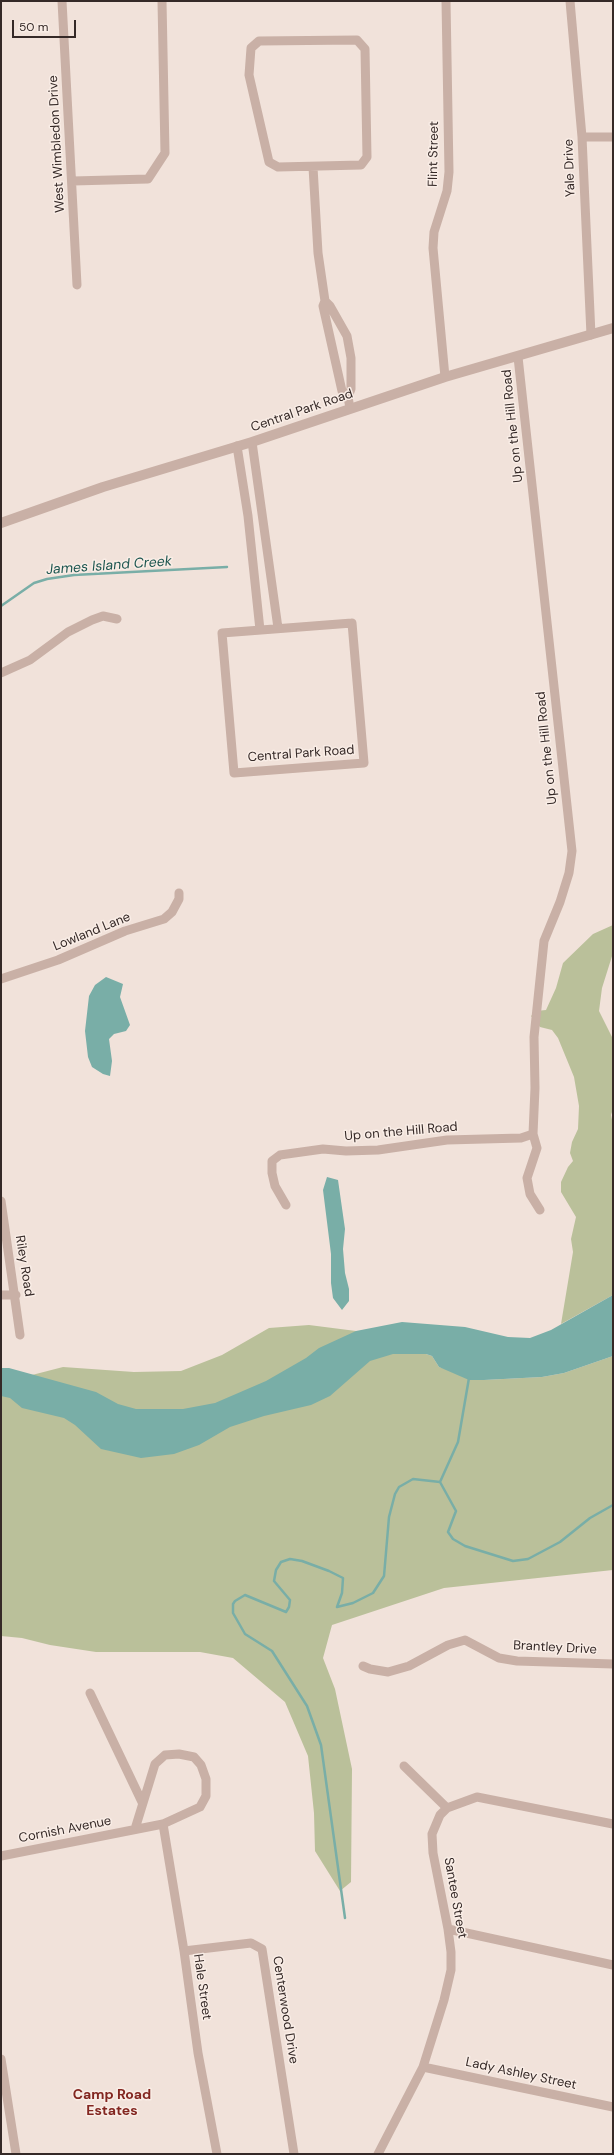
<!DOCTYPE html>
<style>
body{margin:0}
#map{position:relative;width:614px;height:2155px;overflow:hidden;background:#f1e2da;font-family:"DM Sans",sans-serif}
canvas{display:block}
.frame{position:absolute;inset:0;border:2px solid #352927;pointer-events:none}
.scale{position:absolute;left:12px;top:20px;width:64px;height:18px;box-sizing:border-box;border:2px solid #352927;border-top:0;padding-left:5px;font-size:12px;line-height:14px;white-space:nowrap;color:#352927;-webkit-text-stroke:3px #f9ede6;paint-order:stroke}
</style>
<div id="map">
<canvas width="614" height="2155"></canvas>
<div class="frame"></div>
<div class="scale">50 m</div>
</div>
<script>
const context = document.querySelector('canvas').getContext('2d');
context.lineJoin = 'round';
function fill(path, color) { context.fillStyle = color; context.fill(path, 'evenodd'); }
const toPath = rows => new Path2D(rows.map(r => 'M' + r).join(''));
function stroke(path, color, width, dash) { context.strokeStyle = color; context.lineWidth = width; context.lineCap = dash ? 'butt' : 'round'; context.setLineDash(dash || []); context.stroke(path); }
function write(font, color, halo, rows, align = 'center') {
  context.font = font + ' "DM Sans",sans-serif'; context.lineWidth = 3; context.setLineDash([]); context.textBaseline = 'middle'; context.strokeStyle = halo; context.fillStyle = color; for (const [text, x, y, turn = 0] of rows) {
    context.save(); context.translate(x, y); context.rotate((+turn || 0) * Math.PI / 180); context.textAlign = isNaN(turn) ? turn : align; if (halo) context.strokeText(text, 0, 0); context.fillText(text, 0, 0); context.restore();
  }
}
const green = toPath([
 [613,925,613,953,602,988,599,1011,613,1039,613,1109,611,1115,613,1124,613,1295,561,1324,573,1252,571,1239,576,1217,561,1192,561,1182,568,1167,573,1161,570,1153,572,1142,578,1129,579,1106,574,1077,558,1038,552,1030,540,1027,531,1016,536,1011,546,1010,556,988,563,963,593,934],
 [309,1325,356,1331,432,1356,439,1367,484,1380,542,1377,564,1373,613,1356,613,1570,444,1588,332,1625,323,1658,335,1689,352,1769,351,1882,340,1891,315,1851,314,1813,308,1756,285,1702,233,1658,200,1652,96,1652,50,1645,22,1638,1,1636,1,1383,63,1367,134,1372,181,1371,222,1355,269,1328]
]);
const water = toPath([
 [106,977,123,984,120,997,130,1025,126,1031,114,1034,109,1039,112,1061,110,1076,103,1074,92,1067,88,1057,85,1031,89,996,95,985],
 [327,1177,338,1180,345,1229,343,1249,345,1273,349,1289,349,1301,342,1310,333,1298,331,1283,331,1254,323,1190],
 [613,1295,613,1356,564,1373,542,1377,484,1380,469,1380,439,1367,432,1356,426,1354,393,1354,370,1361,330,1396,311,1405,264,1416,230,1427,199,1445,174,1454,141,1458,101,1449,75,1425,64,1418,22,1408,10,1398,1,1396,1,1368,9,1368,96,1392,118,1404,136,1409,183,1409,215,1403,266,1381,306,1358,319,1348,356,1331,402,1322,465,1327,508,1337,530,1338,551,1330]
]);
const stream = toPath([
 [1,606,34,583,47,579,74,575,227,567],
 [440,1482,456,1511,448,1532,453,1539,465,1546,513,1561,528,1559,560,1542,590,1518,613,1505],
 [440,1482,458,1442,469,1378],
 [345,1918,321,1745,307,1706,272,1651,245,1634,233,1613,233,1604,235,1601,245,1595,286,1612,289,1607,290,1600,274,1581,276,1570,281,1562,290,1559,302,1561,329,1571,343,1578,342,1593,337,1607,353,1603,373,1593,384,1576,389,1517,395,1494,399,1487,413,1479,440,1482]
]);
const minor = toPath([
 [62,1,77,285],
 [570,1,582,137,591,335],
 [357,40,365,49,367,157,361,165,278,167,269,162,249,75,251,48,259,41,357,40],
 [582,137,613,137],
 [313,167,318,253,325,301],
 [73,181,148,179,165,153,162,1],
 [518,357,572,851,569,873,560,902,544,941,534,1037,535,1088,533,1134,537,1148,527,1178,530,1194,540,1210],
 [445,377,433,248,434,232,447,191,449,172,446,1],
 [348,397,342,391,323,306,325,301,330,306,347,336,351,358,351,389,348,397,350,408],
 [252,442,278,628],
 [237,446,248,516,260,630],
 [352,623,364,763,234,773,222,633,352,623],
 [1,673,30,660,68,632,92,620,103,616,117,619],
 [1,979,58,960,125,931,164,919,172,912,179,899,179,893],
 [1,1201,20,1335],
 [286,1205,275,1186,272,1173,272,1161,280,1155,323,1149,346,1151,378,1150,447,1140,521,1138,533,1134],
 [1,1295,16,1295],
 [363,1666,370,1669,388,1672,409,1666,448,1645,465,1640,499,1658,517,1661,613,1664],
 [90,1693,142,1802],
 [404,1766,447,1808],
 [163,1824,184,1951,198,2053,217,2154],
 [1,1856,163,1824,200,1807,206,1796,206,1779,201,1765,194,1757,179,1754,165,1755,155,1764,135,1829],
 [448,1929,613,1965],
 [184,1951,251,1943,262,1949,294,2154],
 [1,2059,16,2154],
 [423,2067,613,2107],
 [378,2154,423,2067,444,2000,451,1970,451,1952,448,1929,433,1853,432,1834,440,1815,447,1808,477,1797,613,1824]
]);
const tertiary = toPath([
 [1,523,103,487,252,442,445,377,613,328]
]);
const streetNames = [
 ["West Wimbledon Drive",57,144,-93],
 ["Flint Street",434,154,-89],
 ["Yale Drive",570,168,-92],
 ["Central Park Road",302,411,-19],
 ["Up on the Hill Road",513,426,-96],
 ["Up on the Hill Road",547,748,-96],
 ["Central Park Road",301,754,-4],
 ["Lowland Lane",92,932,-22],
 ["Up on the Hill Road",401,1132,-5],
 ["Riley Road",24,1266,81],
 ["Brantley Drive",555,1648,3],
 ["Cornish Avenue",65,1830,-11],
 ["Santee Street",455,1898,80],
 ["Hale Street",202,1987,82],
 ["Centerwood Drive",285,2010,81],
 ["Lady Ashley Street",521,2074,12]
];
const waterNames = [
 ["James Island Creek",109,566,-4]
];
const neighbourhoodNames = [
 ["Camp Road",112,2095],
 ["Estates",112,2111]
];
fill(green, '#bac09a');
fill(water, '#79aea7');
stroke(stream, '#79aea7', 2.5);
stroke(minor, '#c9b0a6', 9);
stroke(tertiary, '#c9b0a6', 10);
write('13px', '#352927', '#f9ede6', streetNames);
write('italic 14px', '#1d5650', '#f9ede6', waterNames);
write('bold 14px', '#832721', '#f9ede6', neighbourhoodNames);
</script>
